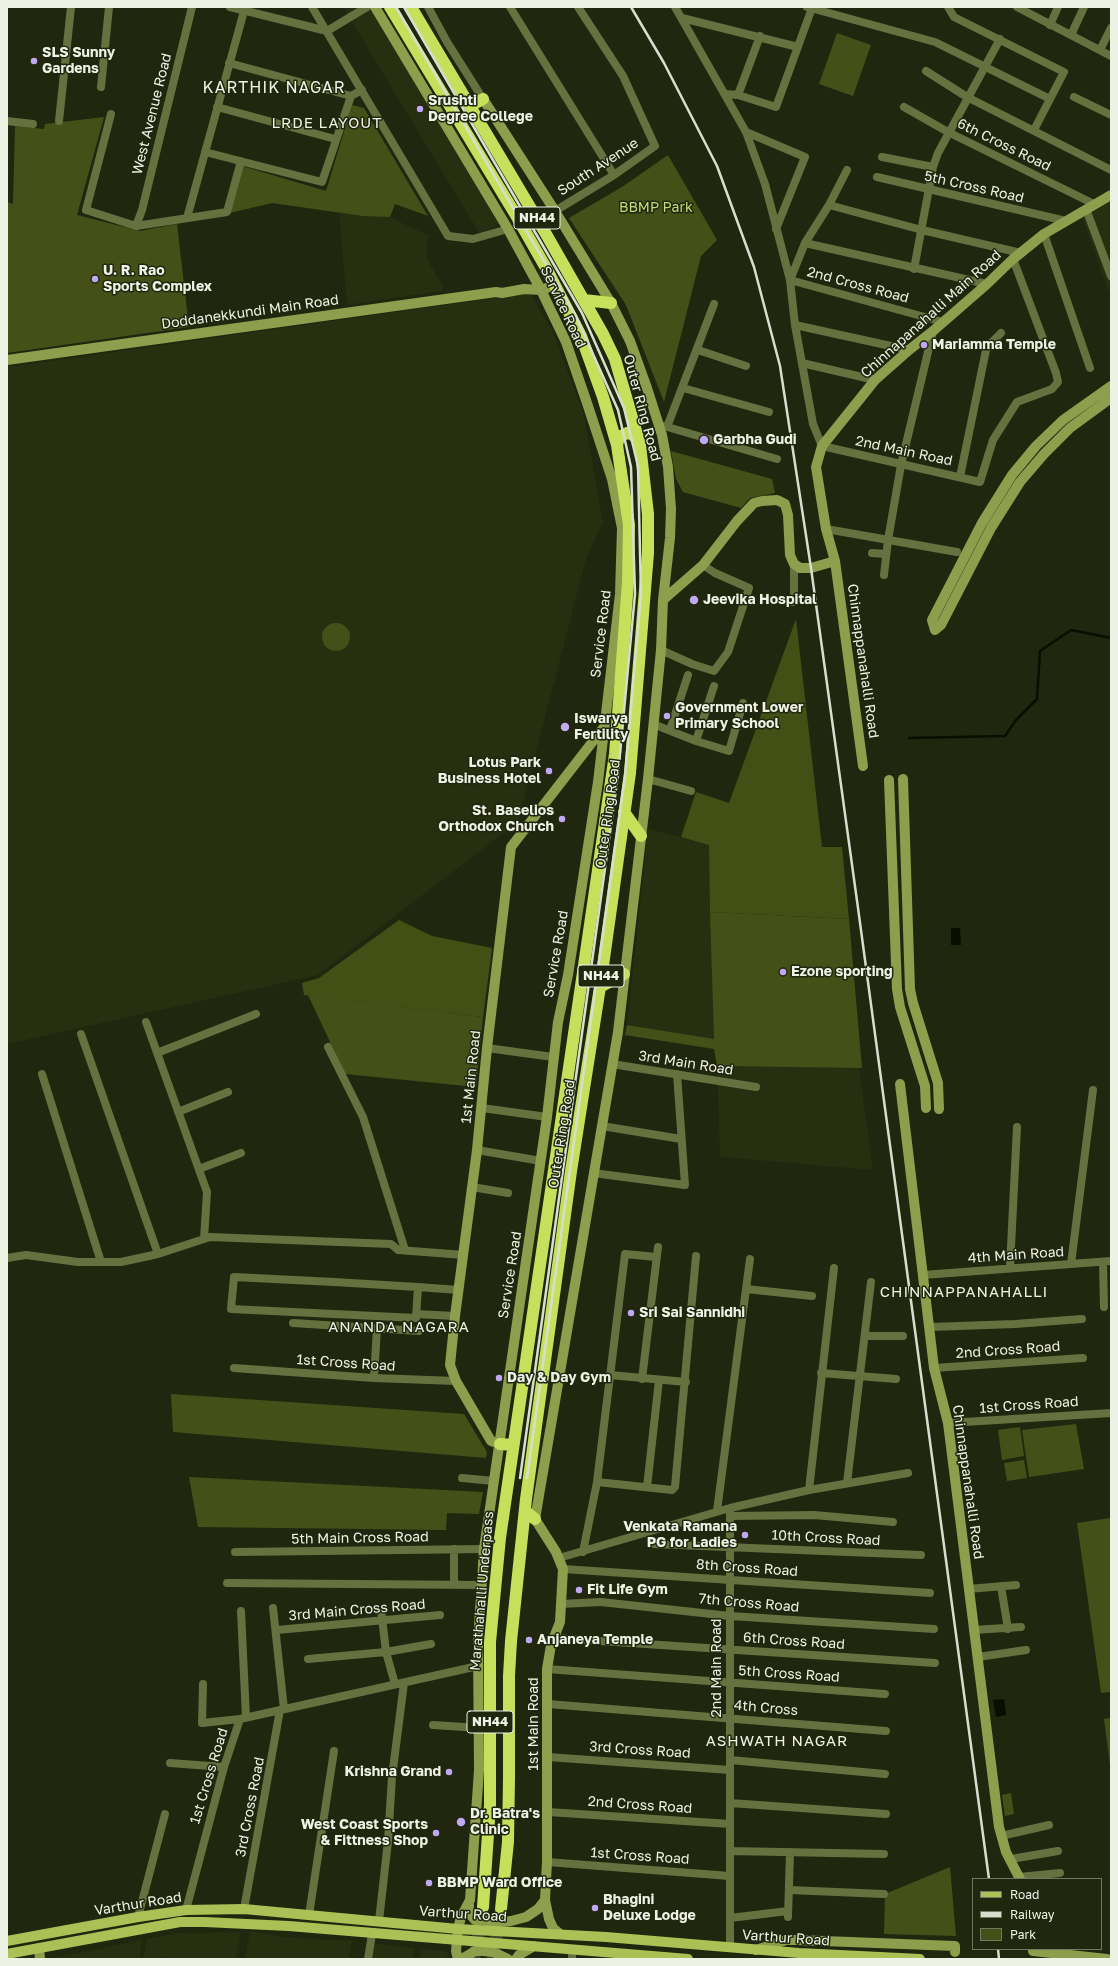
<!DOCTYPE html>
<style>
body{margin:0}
#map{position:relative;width:1118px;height:1966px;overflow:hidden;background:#21260f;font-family:"Golos Text",sans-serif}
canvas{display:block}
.frame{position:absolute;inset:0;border:8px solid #eef2e4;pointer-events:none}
.legend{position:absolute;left:972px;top:1878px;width:130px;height:72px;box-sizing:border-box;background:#21260f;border:1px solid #737864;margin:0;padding:5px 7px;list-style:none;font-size:12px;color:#eef2e4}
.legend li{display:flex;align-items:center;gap:8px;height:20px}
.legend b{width:20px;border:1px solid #737864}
</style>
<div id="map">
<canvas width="1118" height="1966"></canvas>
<div class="frame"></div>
<ul class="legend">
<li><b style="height:5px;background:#abc155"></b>Road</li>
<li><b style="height:5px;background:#d9ddce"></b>Railway</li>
<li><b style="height:11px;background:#455018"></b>Park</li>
</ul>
</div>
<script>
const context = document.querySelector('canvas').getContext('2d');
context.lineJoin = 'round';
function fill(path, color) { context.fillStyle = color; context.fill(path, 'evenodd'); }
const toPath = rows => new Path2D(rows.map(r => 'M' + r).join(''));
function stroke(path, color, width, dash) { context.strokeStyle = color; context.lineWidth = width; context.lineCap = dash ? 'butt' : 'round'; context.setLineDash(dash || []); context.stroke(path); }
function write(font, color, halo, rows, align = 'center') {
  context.font = font + ' "Golos Text",sans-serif'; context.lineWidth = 3; context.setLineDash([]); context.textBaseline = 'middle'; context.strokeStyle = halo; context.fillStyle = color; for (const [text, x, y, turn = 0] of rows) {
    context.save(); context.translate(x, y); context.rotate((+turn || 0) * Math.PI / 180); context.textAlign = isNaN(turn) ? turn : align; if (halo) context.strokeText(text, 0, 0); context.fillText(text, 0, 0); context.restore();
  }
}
const built = toPath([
 [343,7,370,7,500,223,480,234],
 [1111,202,1111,298,1082,217],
 [339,213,390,217,429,236,426,247,428,261,442,284,442,291,347,305],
 [530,293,553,332,584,415,603,523,586,559,518,822,318,975,7,1044,7,367],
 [648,829,709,844,714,1040,627,1025],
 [717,1066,859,1068,873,1170,720,1157],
 [250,1931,282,1937,352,1941,348,1959,245,1959],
 [241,1932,236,1959,178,1959,164,1957,164,1959,143,1959,147,1939,177,1933],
 [141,1940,140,1959,51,1959],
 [372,1943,414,1948,413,1959,371,1959],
 [421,1948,448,1952,447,1959,419,1959]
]);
const green = toPath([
 [837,33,871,45,853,96,819,84],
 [352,105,364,108,428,216,395,204,390,217,363,216,272,203,230,213,242,166,326,191],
 [104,117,77,215,140,231,177,224,189,327,7,353,7,202,13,204,15,126,44,129,45,124],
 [668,155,717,240,701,256,664,402,626,305,569,218,622,187],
 [671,451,772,479,775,493,750,498,741,508,683,492,676,479],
 '322 637a14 14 0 1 1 28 0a14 14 0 1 1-28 0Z',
 [710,912,849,919,862,1068,717,1066,714,1049,625,1035,627,1025,714,1039],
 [308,995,483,1017,476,1087,345,1074],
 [171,1394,464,1414,487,1452,486,1458,173,1432],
 [1076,1424,1084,1469,1029,1477,1022,1430],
 [1020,1427,1024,1456,1002,1460,998,1430],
 [1024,1460,1027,1478,1007,1481,1004,1463],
 [189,1477,483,1492,479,1514,447,1513,446,1530,198,1527],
 [1111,1518,1111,1692,1101,1693,1077,1523],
 [1111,1718,1111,1773,1104,1719],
 [1011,1793,1014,1814,1005,1816,1002,1795],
 [950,1867,956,1936,884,1934,885,1894]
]);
const forest = toPath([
 [796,619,822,847,842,847,849,919,710,912,709,845,681,837,696,792,729,803],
 [399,920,432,936,492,948,483,1017,304,995,302,983,319,978]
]);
const water = toPath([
 [951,928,960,928,961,945,951,945],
 [1004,1699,1006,1715,996,1717,993,1700]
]);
const stream = toPath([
 [909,738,1005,736,1016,720,1037,699,1040,651,1071,630,1111,638]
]);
const highwayTunnel = toPath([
 [474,1959,483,1907],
 [493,1959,501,1909]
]);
const street = toPath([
 [230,7,327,31,367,7],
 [312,7,448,236,473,239,508,229],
 [428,7,447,42,483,99],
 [510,7,614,175],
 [675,7,746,132,765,184,790,280,795,325,813,424,822,446,980,482,993,440,1017,402,1052,389,1058,382,1056,373,1013,259],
 [807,7,935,42,1050,99],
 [948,7,954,17,1064,72,1034,130],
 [1017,7,1111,56],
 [682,18,798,47],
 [1050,25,1058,7],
 [1071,35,1084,7],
 [1100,50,1111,28],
 [229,63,351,96,362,90],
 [926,71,967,97,1111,170],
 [101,87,109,7],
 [725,94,738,95,776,107,812,8],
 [738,95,760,36],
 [1074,97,1111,115],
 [217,107,335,139],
 [904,107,948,132,1094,204],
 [111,114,86,210,136,226,227,212,241,161],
 [7,121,33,124],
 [59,121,71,7],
 [746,132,805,157,776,229],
 [205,152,322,182,351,96],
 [882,157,933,167],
 [847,170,829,205,805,243,790,280,943,322],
 [877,177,1066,221],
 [829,205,922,230,1021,253],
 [1086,209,1111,276],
 [555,211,614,175,655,146,623,76,578,7],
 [187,218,244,11],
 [136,226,142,210,192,7],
 [1044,234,1090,368],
 [805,243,987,284],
 [914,269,933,167,938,153,1000,39],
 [795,325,909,350],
 [698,350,746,366],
 [802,363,875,380],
 [683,388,769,412],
 [664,426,777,459],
 [667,427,714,304],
 [960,477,986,350,991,343,1001,333],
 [826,529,957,552],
 [872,553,886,554],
 [884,575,888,540,901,465,933,331],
 [788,602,793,602,794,600,794,564],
 [661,650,692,664,714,671,728,652,749,588,715,573,703,565],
 [653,724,696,741,714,686],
 [670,730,688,675],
 [696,741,729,751,743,703],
 [648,779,691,791],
 [146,1022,207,1192,204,1239],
 [81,1034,158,1254],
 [328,1047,363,1117,405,1250],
 [487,1048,553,1057],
 [157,1053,256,1014],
 [612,1064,756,1087],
 [42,1074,101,1262],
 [482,1108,547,1117],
 [178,1112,228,1092],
 [602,1126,681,1139],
 [477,1150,541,1161],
 [199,1169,241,1153],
 [593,1173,685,1185,677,1074],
 [472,1187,508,1193],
 [7,1258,26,1255,78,1262,121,1262,158,1254,210,1237,391,1244,398,1250,464,1255],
 [1103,1262,1104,1307],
 [1071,1264,1093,1090],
 [1010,1267,1017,1127],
 [923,1275,1111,1261],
 [418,1287,416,1318,231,1309,234,1277,334,1282,418,1287,459,1290],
 [746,1289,750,1259],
 [416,1314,455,1316],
 [293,1323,419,1331],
 [931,1327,1015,1324,1082,1319],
 [865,1336,903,1336],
 [234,1368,374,1378,456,1381],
 [934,1368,1083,1358],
 [821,1373,896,1379],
 [610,1375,686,1382],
 [374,1378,377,1328],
 [642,1379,658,1247],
 [948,1423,1111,1413],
 [462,1478,494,1481],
 [597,1482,672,1490,675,1487,696,1256],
 [847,1483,871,1282],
 [647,1487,659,1380],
 [809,1490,834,1268],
 [730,1508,730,1948],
 [717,1511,746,1289,812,1296],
 [730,1516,814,1515,893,1522],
 [653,1544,921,1555],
 [235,1552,484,1549],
 [583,1552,597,1482,625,1254,656,1257],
 [559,1558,730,1508,809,1490,908,1473],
 [563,1569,930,1593],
 [227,1583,481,1585],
 [454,1585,454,1549],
 [1001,1586,1008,1629],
 [968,1589,1016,1585],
 [561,1604,601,1602,730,1616,934,1629],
 [273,1608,284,1709],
 [381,1609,386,1652,395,1684],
 [241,1611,246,1717],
 [277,1630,440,1615],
 [973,1630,1021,1627],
 [554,1638,935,1663],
 [978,1657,1026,1650],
 [308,1659,386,1652,431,1644],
 [547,1669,885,1694],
 [203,1684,202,1723,240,1719],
 [548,1704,886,1731],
 [433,1725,480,1728],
 [548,1757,730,1770],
 [730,1760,885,1774],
 [170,1763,224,1767],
 [730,1803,886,1814],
 [548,1812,730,1824],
 [1001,1836,1049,1825],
 [730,1851,884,1854],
 [1011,1859,1058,1851],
 [547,1862,730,1876],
 [1019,1877,1060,1873],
 [789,1890,884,1894],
 [244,1909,280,1710],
 [186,1910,224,1767,240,1719,478,1666],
 [309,1915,334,1751],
 [138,1917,165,1814],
 [788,1917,790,1852],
 [730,1918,788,1911],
 [379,1921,388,1841,392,1777,404,1683],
 [368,1959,372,1934],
 [572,1959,572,1949]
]);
const secondary = toPath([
 [375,7,508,229,541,290,566,342,587,403,612,479,622,528,620,594,598,782,568,975,558,1022,547,1117,484,1549,478,1642,479,1770,470,1900,461,1917,458,1929,456,1951,458,1959],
 [483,99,555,211,611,303,630,341,647,388,662,435,668,467,671,509,670,538,663,600,661,650,648,779,618,1032,535,1519,556,1552,563,1569,560,1622,551,1645,547,1669,547,1862,545,1900,549,1919,553,1928,560,1934],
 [7,360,496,292,502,293,524,289,541,290,555,285],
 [1111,386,1063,420,1036,446,1012,475,982,523,932,620,935,630,941,625,991,528,1020,482,1044,454,1070,428,1111,398],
 [663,600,703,565,737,521,754,503,762,501,777,500,785,504,788,515,790,555,794,564,800,568,811,568,835,561],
 [863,766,835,561,826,529,816,467,822,446,875,380,909,350,933,331,987,284,1013,259,1044,234,1111,195],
 [903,779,910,989,913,1003,938,1083,939,1109],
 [889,780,897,989,900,1007,925,1086,926,1108],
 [900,1084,934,1368,948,1423,999,1827,1006,1852,1020,1879],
 [500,1444,491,1441,456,1381,450,1365,455,1316,477,1150,487,1048,511,847,604,727],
 [469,1904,469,1913,475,1920,500,1922,511,1921,526,1917,538,1909,545,1900],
 [39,1948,40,1959],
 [756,1950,786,1940,797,1940,955,1946,955,1952],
 [1033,1951,1107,1959],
 [462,1959,475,1951,483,1951,493,1952,508,1959],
 [516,1959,519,1955,534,1946]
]);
const primary = toPath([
 [7,1941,138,1917,186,1910,244,1909,458,1929,606,1937,799,1953,920,1959],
 [7,1954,180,1922,205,1922,289,1926,688,1959]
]);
const highway = toPath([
 [390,7,517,217,546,268,581,336,603,397,617,445,629,525,628,582,615,754,500,1538,490,1642,490,1805,483,1907],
 [411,7,546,234,603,334,615,359,640,445,648,514,648,553,630,773,600,987,571,1171,526,1499,511,1641,509,1676,509,1778,508,1842,501,1909],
 [470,106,483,99],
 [584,300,611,303],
 [617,445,619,437,627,433,632,434,638,440],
 [624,812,641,836],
 [600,987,624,974],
 [500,1444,513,1445],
 [525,1511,535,1519]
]);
const rail = toPath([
 [396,7,576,316,618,410,631,467,635,594,618,775,520,1478],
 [404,7,582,313,624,408,638,466,641,594,625,776,527,1478],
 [631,7,664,63,717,166,754,267,780,366,811,568,858,908,989,1879],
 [998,1949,999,1959]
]);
const markers = [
 [34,61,4,"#c1a8f3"],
 [420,109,4,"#c1a8f3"],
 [95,279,4,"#c1a8f3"],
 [924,345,4,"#c1a8f3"],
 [704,440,5,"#c1a8f3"],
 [694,600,5,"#c1a8f3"],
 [667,716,4,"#c1a8f3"],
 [565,727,5,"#c1a8f3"],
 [549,771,4,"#c1a8f3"],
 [562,819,4,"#c1a8f3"],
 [783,972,4,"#c1a8f3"],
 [631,1313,4,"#c1a8f3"],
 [499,1378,4,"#c1a8f3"],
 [745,1535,4,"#c1a8f3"],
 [579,1590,4,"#c1a8f3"],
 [529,1640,4,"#c1a8f3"],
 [449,1772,4,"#c1a8f3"],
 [461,1822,5,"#c1a8f3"],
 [436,1833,4,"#c1a8f3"],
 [429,1883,4,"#c1a8f3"],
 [595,1908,4,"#c1a8f3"]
];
const shields = [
 [537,218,46],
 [601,976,46],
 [490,1722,46]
];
const shieldNames = [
 ["NH44",537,218],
 ["NH44",601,976],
 ["NH44",490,1722]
];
const poiNames = [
 ["SLS Sunny",42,53],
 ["Gardens",42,69],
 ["Srushti",428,101],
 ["Degree College",428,117],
 ["U. R. Rao",103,271],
 ["Sports Complex",103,287],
 ["Mariamma Temple",932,345],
 ["Garbha Gudi",713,440],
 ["Jeevika Hospital",703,600],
 ["Government Lower",675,708],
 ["Primary School",675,724],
 ["Iswarya",574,719],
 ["Fertility",574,735],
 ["Lotus Park",541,763,"right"],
 ["Business Hotel",541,779,"right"],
 ["St. Baselios",554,811,"right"],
 ["Orthodox Church",554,827,"right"],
 ["Ezone sporting",791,972],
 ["Sri Sai Sannidhi",639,1313],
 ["Day & Day Gym",507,1378],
 ["Venkata Ramana",737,1527,"right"],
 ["PG for Ladies",737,1543,"right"],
 ["Fit Life Gym",587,1590],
 ["Anjaneya Temple",537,1640],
 ["Krishna Grand",441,1772,"right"],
 ["Dr. Batra's",470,1814],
 ["Clinic",470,1830],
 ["West Coast Sports",428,1825,"right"],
 ["& Fittness Shop",428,1841,"right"],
 ["BBMP Ward Office",437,1883],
 ["Bhagini",603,1900],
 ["Deluxe Lodge",603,1916]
];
const streetNames = [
 ["West Avenue Road",152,114,-76],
 ["6th Cross Road",1004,145,26],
 ["South Avenue",598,167,-33],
 ["5th Cross Road",974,187,13],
 ["2nd Cross Road",858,285,15],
 ["Service Road",563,307,65],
 ["Doddanekkundi Main Road",250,312,-8],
 ["Chinnapanahalli Main Road",931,314,-42],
 ["Outer Ring Road",642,408,75],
 ["2nd Main Road",904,451,12],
 ["Service Road",601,634,-83],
 ["Chinnappanahalli Road",863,661,82],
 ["Outer Ring Road",608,814,-82],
 ["Service Road",556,954,-80],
 ["3rd Main Road",686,1063,9],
 ["1st Main Road",471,1077,-84],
 ["Outer Ring Road",562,1134,-81],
 ["4th Main Road",1016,1255,-4],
 ["Service Road",510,1275,-81],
 ["2nd Cross Road",1008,1350,-4],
 ["1st Cross Road",346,1363,4],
 ["1st Cross Road",1029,1405,-4],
 ["Chinnappanahalli Road",968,1482,82],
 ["5th Main Cross Road",360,1538,-1],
 ["10th Cross Road",826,1538,3],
 ["8th Cross Road",747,1568,4],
 ["Marathahalli Underpass",482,1591,-85],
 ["7th Cross Road",749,1603,5],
 ["3rd Main Cross Road",357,1610,-5],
 ["6th Cross Road",794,1641,4],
 ["2nd Main Road",717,1668,-90],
 ["5th Cross Road",789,1674,4],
 ["4th Cross",766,1708,5],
 ["1st Main Road",534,1724,-90],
 ["3rd Cross Road",640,1750,4],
 ["1st Cross Road",209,1776,-73],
 ["2nd Cross Road",640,1805,4],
 ["3rd Cross Road",250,1807,-79],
 ["1st Cross Road",640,1856,4],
 ["Varthur Road",138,1904,-9],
 ["Varthur Road",463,1914,4],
 ["Varthur Road",786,1938,4]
];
const parkNames = [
 ["BBMP Park",656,208]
];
const neighbourhoodNames = [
 ["LRDE LAYOUT",327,123],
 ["CHINNAPPANAHALLI",964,1292],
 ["ANANDA NAGARA",399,1327],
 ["ASHWATH NAGAR",777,1741]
];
const quarterNames = [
 ["KARTHIK NAGAR",274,88]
];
fill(built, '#282e10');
fill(green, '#455018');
fill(forest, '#444f16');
fill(water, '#0a0e00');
stroke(stream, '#0a0e00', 2.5);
stroke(highwayTunnel, '#40452f', 12, [12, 6]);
stroke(street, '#667140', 8);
stroke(secondary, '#8d9e4d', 10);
stroke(primary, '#abc155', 10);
stroke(highway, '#c6e05b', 12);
stroke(rail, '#d9ddce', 2.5);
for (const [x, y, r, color] of markers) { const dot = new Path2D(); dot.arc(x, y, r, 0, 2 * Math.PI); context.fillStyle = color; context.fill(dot); stroke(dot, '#21260f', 1.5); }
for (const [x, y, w] of shields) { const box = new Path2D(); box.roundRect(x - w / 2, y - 11, w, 22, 3); context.fillStyle = '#21260f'; context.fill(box); stroke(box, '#eef2e4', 1); }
write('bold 13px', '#eef2e4', null, shieldNames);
write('bold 14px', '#eef2e4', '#21260f', poiNames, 'left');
write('14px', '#eef2e4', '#21260f', streetNames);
write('14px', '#c5db74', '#21260f', parkNames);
context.letterSpacing = '1px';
write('15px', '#eef2e4', '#21260f', neighbourhoodNames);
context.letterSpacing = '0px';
context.letterSpacing = '1px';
write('16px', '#eef2e4', '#21260f', quarterNames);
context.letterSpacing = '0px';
</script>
